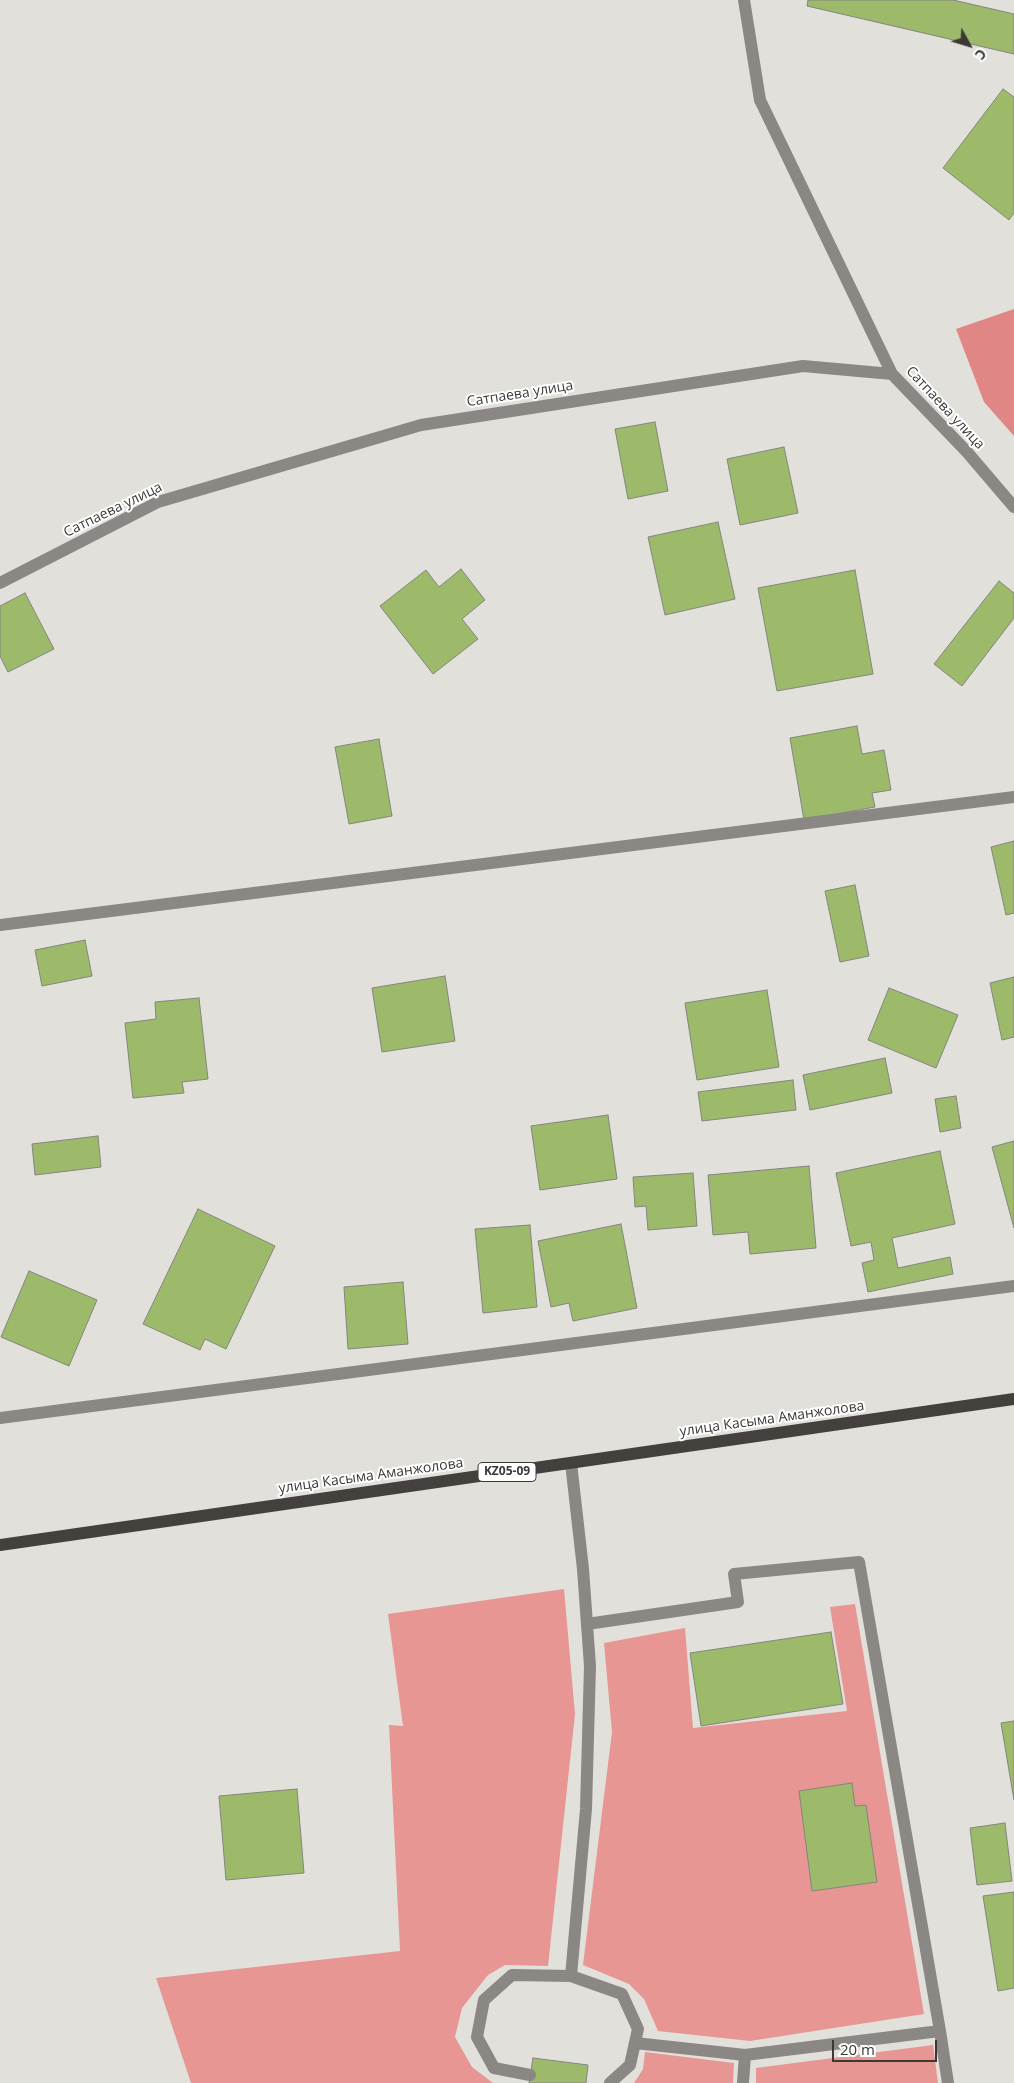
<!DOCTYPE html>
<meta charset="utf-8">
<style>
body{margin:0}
#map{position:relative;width:1014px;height:2083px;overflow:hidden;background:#e2e0da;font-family:"Open Sans",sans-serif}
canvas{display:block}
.north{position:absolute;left:944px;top:20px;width:50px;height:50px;-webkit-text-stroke:4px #fff;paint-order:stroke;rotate:129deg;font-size:14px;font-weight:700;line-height:20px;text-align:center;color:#3a3936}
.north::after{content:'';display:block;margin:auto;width:18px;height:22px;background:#3a3936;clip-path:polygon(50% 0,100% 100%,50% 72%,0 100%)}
.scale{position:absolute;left:832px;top:2040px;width:105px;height:22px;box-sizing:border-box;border:2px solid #3a3936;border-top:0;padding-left:6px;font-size:15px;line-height:18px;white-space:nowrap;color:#3a3936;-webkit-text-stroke:4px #fff;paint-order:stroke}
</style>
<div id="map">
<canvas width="1014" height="2083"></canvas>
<div class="north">С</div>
<div class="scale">20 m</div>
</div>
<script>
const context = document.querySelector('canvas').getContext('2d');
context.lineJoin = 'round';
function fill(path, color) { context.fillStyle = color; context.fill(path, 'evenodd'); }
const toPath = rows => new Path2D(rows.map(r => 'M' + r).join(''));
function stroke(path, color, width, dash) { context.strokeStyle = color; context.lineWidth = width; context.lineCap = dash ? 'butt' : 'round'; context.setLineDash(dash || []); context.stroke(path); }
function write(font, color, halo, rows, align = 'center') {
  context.font = font + ' "Open Sans",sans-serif'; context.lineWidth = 4; context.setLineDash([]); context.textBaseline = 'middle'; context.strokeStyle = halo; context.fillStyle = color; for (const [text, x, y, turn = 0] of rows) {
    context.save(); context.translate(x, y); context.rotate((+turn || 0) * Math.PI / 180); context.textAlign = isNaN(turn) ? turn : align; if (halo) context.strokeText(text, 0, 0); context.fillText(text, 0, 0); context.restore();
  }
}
const green = toPath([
 [564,1589,575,1714,548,1966,505,1965,488,1975,462,2008,455,2037,472,2067,493,2083,191,2083,156,1978,400,1951,389,1725,403,1726,388,1614],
 [855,1604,924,2014,750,2041,658,2031,644,1999,629,1984,583,1965,612,1732,604,1643,685,1628,693,1728,847,1711,830,1607],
 [933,2045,938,2083,756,2083,756,2068],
 [645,2052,734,2063,733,2083,634,2083,643,2069]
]);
const forest = toPath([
 [1014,309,1014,436,984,402,956,329]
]);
const building = toPath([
 [808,0,953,0,1014,14,1014,54,807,6,808,0],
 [1003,89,1014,97,1014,213,1009,220,943,168,1003,89],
 [655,422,668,491,628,499,615,429,655,422],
 [784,447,798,513,740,525,727,459,784,447],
 [718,522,735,599,665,615,648,537,718,522],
 [461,569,485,600,462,619,478,639,433,674,380,606,426,570,439,587,461,569],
 [855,570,873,674,777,691,758,588,855,570],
 [999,581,1014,593,1014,618,962,686,934,664,999,581],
 [25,593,54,649,8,672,0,656,0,606,25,593],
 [857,726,862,754,884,750,891,790,872,793,875,807,804,820,790,738,857,726],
 [379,739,392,816,349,824,335,747,379,739],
 [1014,841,1014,913,1006,915,991,847,1014,841],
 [855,885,869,956,840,962,825,891,855,885],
 [85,940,92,976,42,986,35,950,85,940],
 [445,976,455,1041,382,1052,372,988,445,976],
 [1014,977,1014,1037,1002,1040,990,983,1014,977],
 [889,988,958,1015,936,1068,868,1040,889,988],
 [767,990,779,1067,697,1080,685,1003,767,990],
 [199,998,208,1079,182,1082,184,1093,133,1098,125,1023,156,1019,155,1002,199,998],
 [885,1058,892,1093,810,1110,803,1075,885,1058],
 [793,1080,796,1110,702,1121,698,1092,793,1080],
 [956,1096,961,1128,940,1132,935,1099,956,1096],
 [608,1115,617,1179,540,1190,531,1126,608,1115],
 [98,1136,101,1167,35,1175,32,1144,98,1136],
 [1014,1141,1014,1228,992,1147,1014,1141],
 [940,1151,955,1224,892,1238,898,1268,950,1257,953,1274,868,1292,862,1263,874,1260,871,1242,851,1246,836,1173,940,1151],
 [809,1166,816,1248,750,1254,748,1232,713,1235,708,1175,809,1166],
 [693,1173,697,1226,648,1230,646,1206,635,1207,633,1177,693,1173],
 [198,1209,275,1246,226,1349,205,1339,200,1350,143,1324,198,1209],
 [621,1224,637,1308,573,1321,569,1303,551,1307,538,1241,621,1224],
 [530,1225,537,1307,483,1313,475,1229,530,1225],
 [29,1271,97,1300,69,1366,1,1337,29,1271],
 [403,1282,408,1344,348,1349,344,1287,403,1282],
 [831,1632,843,1704,701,1726,690,1653,831,1632],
 [1014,1721,1014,1800,1001,1723,1014,1721],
 [852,1783,855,1806,866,1805,877,1882,812,1891,799,1791,852,1783],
 [297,1789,304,1873,226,1880,219,1796,297,1789],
 [1005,1823,1012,1881,977,1885,970,1828,1005,1823],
 [1014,1892,1014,1988,998,1991,983,1896,1014,1892],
 [533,2058,588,2065,586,2083,529,2083,533,2058]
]);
const minor = toPath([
 [744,0,760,100,892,374],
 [0,583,158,502,421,425,803,366,892,374,967,452,1014,507],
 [0,925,1014,797],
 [0,1418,1014,1286],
 [571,1463,583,1569,590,1666,586,1809,571,1976],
 [587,1624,738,1602,734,1574,859,1562,940,2031,745,2055],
 [940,2031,948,2083],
 [635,2043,745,2055,743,2083],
 [530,2075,494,2068,477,2037,484,2000,512,1975,571,1976,622,1994,638,2029,630,2065,610,2083]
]);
const major = toPath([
 [0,1545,1014,1399]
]);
const shields = [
 [507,1472,58]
];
const shieldNames = [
 ["KZ05-09",507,1472]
];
const streetNames = [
 ["Сатпаева улица",520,394,-9],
 ["Сатпаева улица",945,408,47],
 ["Сатпаева улица",113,510,-26],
 ["улица Касыма Аманжолова",772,1419,-8],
 ["улица Касыма Аманжолова",371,1476,-8]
];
fill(green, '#e79693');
fill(forest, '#e08684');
fill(building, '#9dba6a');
stroke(building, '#838580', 1);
stroke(minor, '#8a8785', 12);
stroke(major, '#44403e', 12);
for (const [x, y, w] of shields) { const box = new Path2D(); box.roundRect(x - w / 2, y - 9.5, w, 19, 4); context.fillStyle = '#fff'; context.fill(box); stroke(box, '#3a3936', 1); }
write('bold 12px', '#3a3936', null, shieldNames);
write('14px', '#3a3936', '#fff', streetNames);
</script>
